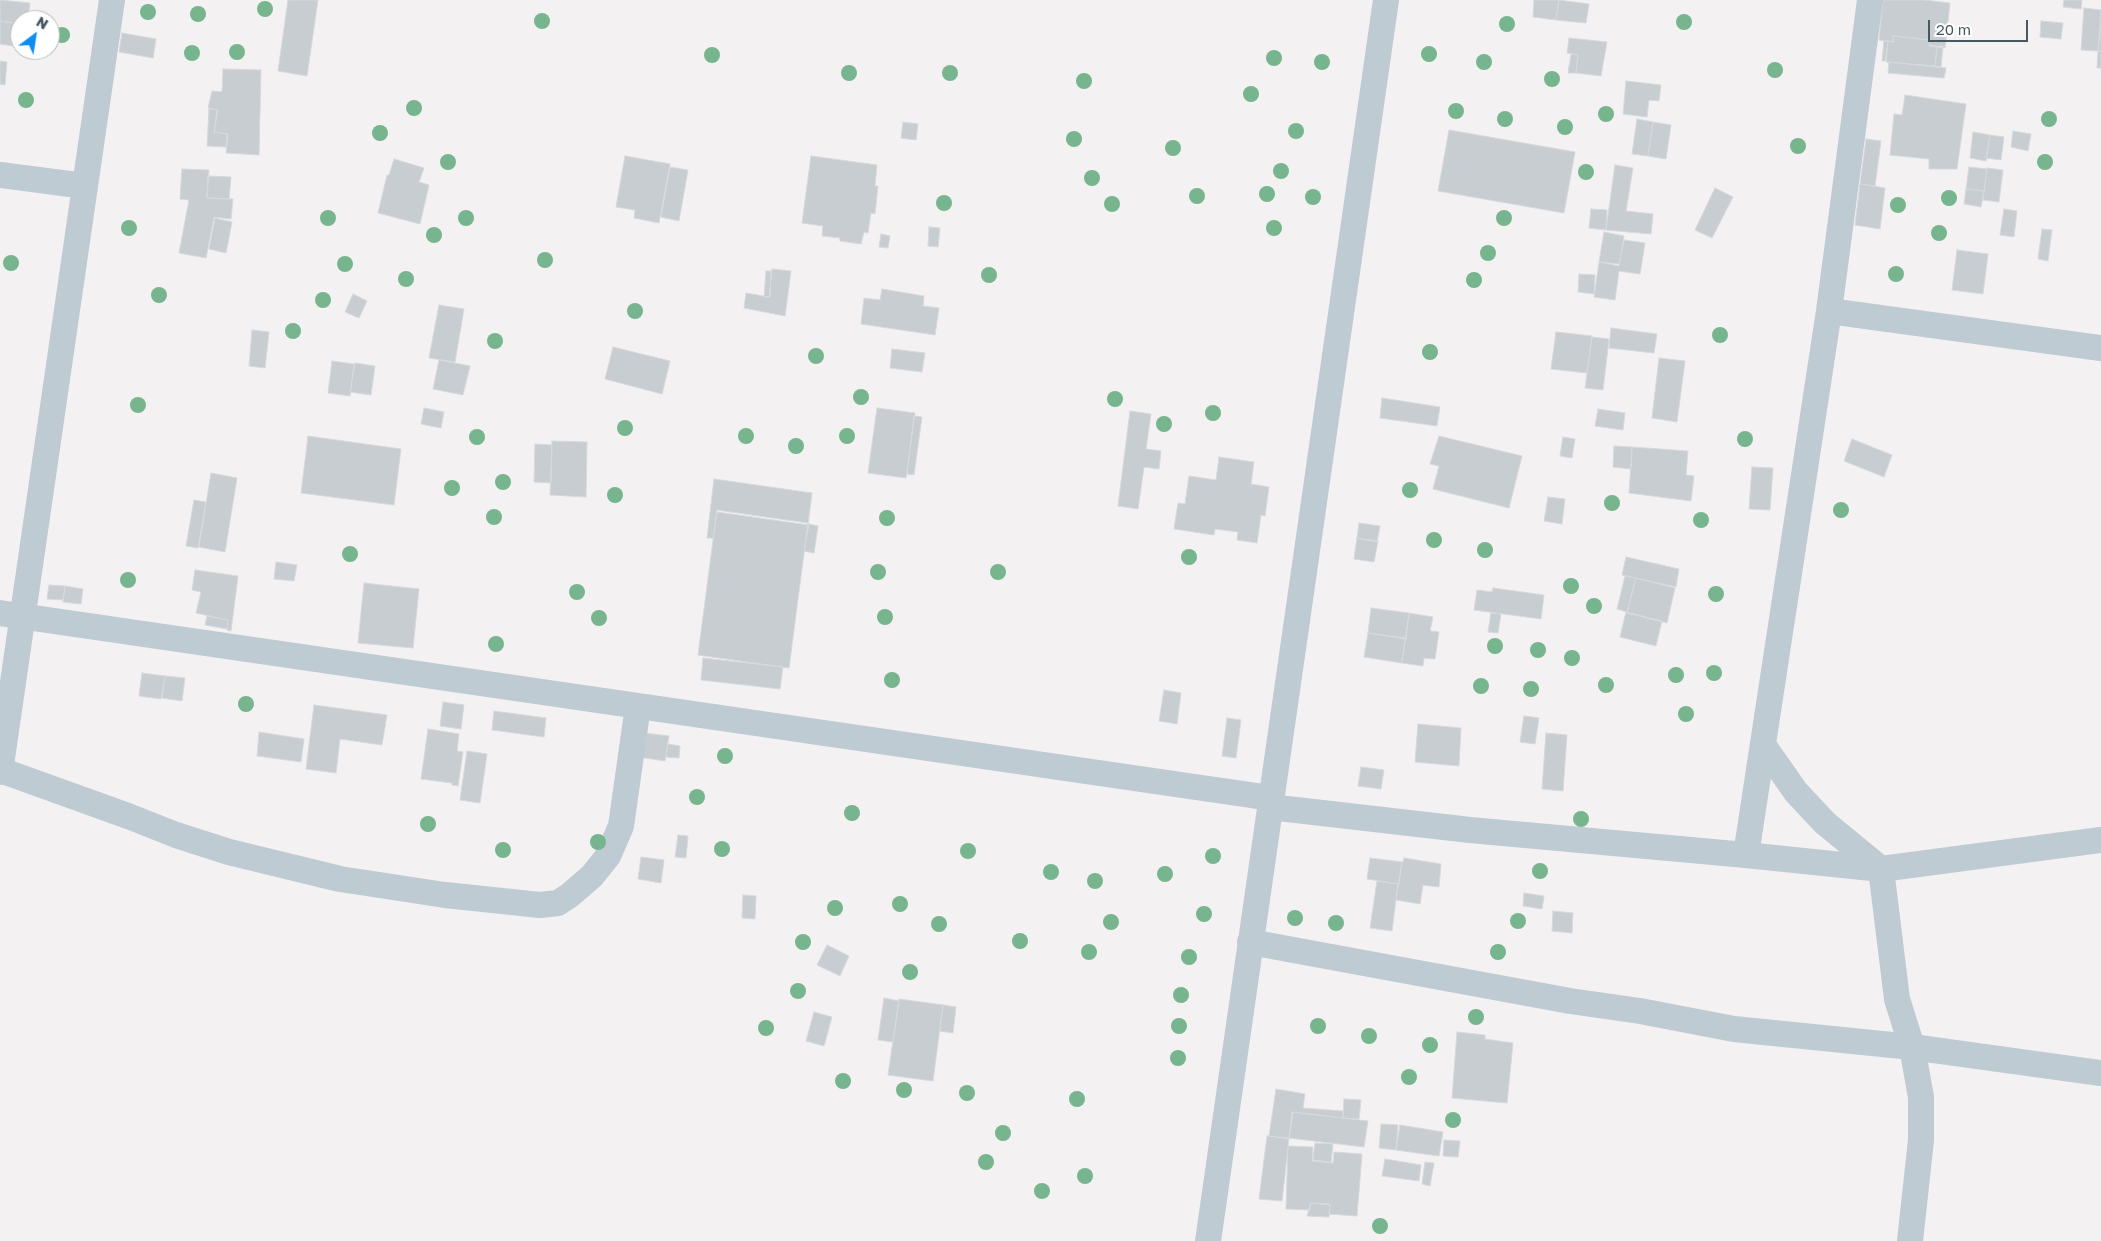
<!DOCTYPE html>
<style>
body{margin:0}
#map{position:relative;width:2101px;height:1241px;overflow:hidden;background:#f4f1f2;font-family:"Golos Text",sans-serif}
canvas{display:block}
.north{position:absolute;left:10px;top:10px;width:50px;height:50px;box-sizing:border-box;background:#fff;border:1px solid #b5bcc0;border-radius:50%;rotate:31deg;font-size:14px;font-weight:700;line-height:20px;text-align:center;color:#475861}
.north::after{content:'';display:block;margin:auto;width:18px;height:22px;background:#0b8df4;clip-path:polygon(50% 0,100% 100%,50% 72%,0 100%)}
.scale{position:absolute;left:1928px;top:20px;width:100px;height:22px;box-sizing:border-box;border:2px solid #475861;border-top:0;padding-left:6px;font-size:15px;line-height:18px;white-space:nowrap;color:#475861;-webkit-text-stroke:4px #fff;paint-order:stroke}
</style>
<div id="map">
<canvas width="2101" height="1241"></canvas>
<div class="north">N</div>
<div class="scale">20 m</div>
</div>
<script>
const context = document.querySelector('canvas').getContext('2d');
context.lineJoin = 'round';
function fill(path, color) { context.fillStyle = color; context.fill(path, 'evenodd'); }
const toPath = rows => new Path2D(rows.map(r => 'M' + r).join(''));
function stroke(path, color, width, dash) { context.strokeStyle = color; context.lineWidth = width; context.lineCap = dash ? 'butt' : 'round'; context.setLineDash(dash || []); context.stroke(path); }
const building = toPath([
 [0,0,30,3,28,20,20,20,20,24,0,21,0,0],
 [288,0,318,0,307,76,278,71,288,0],
 [1534,0,1559,0,1556,20,1533,17,1534,0],
 [1559,0,1589,4,1586,23,1556,20,1559,0],
 [1883,0,1924,0,1950,3,1945,48,1929,46,1930,40,1893,36,1893,42,1879,40,1883,0],
 [2064,0,2082,0,2081,9,2063,7,2064,0],
 [2084,8,2101,10,2098,51,2081,50,2084,8],
 [0,21,20,24,20,47,0,44,0,21],
 [2041,21,2063,23,2061,39,2040,37,2041,21],
 [2101,22,2101,52,2098,51,2101,22],
 [122,33,156,39,153,58,119,52,122,33],
 [1893,36,1930,40,1929,45,1937,46,1935,66,1886,62,1888,41,1893,42,1893,36],
 [1569,38,1607,42,1601,76,1576,73,1578,55,1567,53,1569,38],
 [1884,41,1888,41,1885,61,1882,61,1884,41],
 [1937,46,1943,46,1941,67,1935,66,1937,46],
 [2098,51,2101,51,2101,68,2097,68,2098,51],
 [1571,54,1578,55,1576,73,1568,73,1571,54],
 [0,61,7,62,5,85,0,84,0,61],
 [1889,62,1946,68,1944,78,1888,73,1889,62],
 [223,69,261,70,259,155,226,153,228,134,214,132,218,110,208,108,212,91,222,92,223,69],
 [1626,81,1661,85,1659,101,1649,100,1647,117,1623,114,1626,81],
 [1905,95,1966,104,1957,169,1929,169,1929,159,1890,155,1894,114,1902,115,1905,95],
 [209,109,217,110,214,132,227,134,226,147,207,146,209,109],
 [1637,119,1653,122,1648,156,1632,154,1637,119],
 [903,122,918,124,916,140,901,138,903,122],
 [1653,122,1671,125,1666,159,1648,156,1653,122],
 [1449,130,1575,152,1564,213,1438,191,1449,130],
 [2013,131,2031,134,2028,151,2011,147,2013,131],
 [1973,132,1990,135,1986,161,1970,158,1973,132],
 [1990,135,2004,137,2001,160,1986,158,1990,135],
 [1866,139,1881,141,1875,186,1860,184,1866,139],
 [625,156,670,164,659,223,634,218,635,210,616,207,625,156],
 [811,156,877,165,875,186,878,186,875,214,871,213,868,233,864,232,861,244,840,241,840,238,822,236,823,226,802,223,811,156],
 [394,159,424,168,419,182,429,185,420,224,378,213,387,175,389,175,394,159],
 [1615,165,1633,168,1626,211,1653,214,1651,234,1606,230,1615,165],
 [670,167,688,170,679,221,661,217,670,167],
 [1969,167,1987,169,1984,191,1966,189,1969,167],
 [1987,168,2003,170,1999,202,1983,200,1987,168],
 [182,169,209,170,207,198,233,199,231,219,214,217,206,258,179,253,189,200,180,199,182,169],
 [208,176,231,177,229,199,207,198,208,176],
 [1860,184,1885,188,1880,229,1855,225,1860,184],
 [1715,188,1733,197,1712,238,1695,230,1715,188],
 [1966,189,1984,191,1981,207,1964,204,1966,189],
 [1591,209,1607,210,1606,230,1589,228,1591,209],
 [2004,209,2017,211,2014,237,2000,235,2004,209],
 [215,218,232,222,226,253,209,249,215,218],
 [929,227,940,228,938,247,928,246,929,227],
 [2042,229,2052,230,2048,261,2038,259,2042,229],
 [1604,232,1624,236,1619,266,1599,262,1604,232],
 [881,234,890,236,888,248,879,247,881,234],
 [1624,240,1645,243,1640,274,1619,271,1615,300,1594,297,1599,262,1619,264,1624,240],
 [1957,250,1988,254,1983,294,1952,290,1957,250],
 [772,269,791,271,785,316,744,308,746,293,769,297,772,269],
 [766,271,771,271,770,297,764,297,766,271],
 [1579,274,1595,275,1594,294,1578,292,1579,274],
 [882,289,924,296,923,306,939,308,935,335,861,324,864,298,880,300,882,289],
 [353,294,367,301,359,318,345,312,353,294],
 [439,305,464,309,455,362,429,358,439,305],
 [1611,328,1657,334,1654,353,1609,348,1611,328],
 [252,330,269,332,265,368,249,366,252,330],
 [1556,332,1592,336,1587,373,1551,369,1556,332],
 [1592,337,1609,339,1603,390,1585,388,1592,337],
 [613,347,670,361,662,394,605,379,613,347],
 [892,349,925,353,922,372,890,368,892,349],
 [1659,358,1685,361,1677,422,1652,418,1659,358],
 [439,360,470,366,463,395,433,389,439,360],
 [332,361,354,364,350,396,328,393,332,361],
 [355,363,375,366,371,395,350,392,355,363],
 [1382,398,1440,407,1437,426,1380,418,1382,398],
 [424,408,444,412,441,428,421,424,424,408],
 [877,408,915,413,906,478,868,473,877,408],
 [1598,409,1625,413,1623,430,1595,426,1598,409],
 [1130,411,1151,414,1146,449,1161,451,1159,469,1144,467,1138,509,1118,506,1130,411],
 [914,416,922,417,914,475,907,474,914,416],
 [308,436,401,449,394,505,301,493,308,436],
 [1439,436,1522,456,1509,508,1433,489,1439,466,1430,464,1439,436],
 [1563,437,1575,439,1572,458,1560,456,1563,437],
 [1852,439,1892,455,1884,477,1844,461,1852,439],
 [552,441,587,442,586,497,550,495,552,441],
 [535,444,552,445,551,483,534,482,535,444],
 [1614,446,1632,447,1631,469,1613,467,1614,446],
 [1632,447,1688,451,1686,475,1694,476,1691,501,1629,493,1632,447],
 [1219,457,1254,462,1251,484,1269,487,1265,516,1261,515,1257,543,1237,540,1238,532,1215,529,1214,535,1174,529,1178,503,1185,504,1189,476,1216,480,1219,457],
 [1752,467,1773,468,1770,510,1749,509,1752,467],
 [211,473,237,478,225,552,199,547,211,473],
 [714,479,812,493,808,525,717,512,713,538,707,538,714,479],
 [1548,497,1565,499,1562,524,1544,521,1548,497],
 [194,500,206,502,198,548,186,546,194,500],
 [717,510,808,523,789,668,698,655,717,510],
 [1359,523,1380,526,1377,542,1357,538,1359,523],
 [809,524,818,526,814,553,804,551,809,524],
 [1357,538,1378,541,1374,562,1354,559,1357,538],
 [1626,557,1679,569,1676,587,1622,575,1626,557],
 [276,562,297,565,294,581,274,579,276,562],
 [195,570,238,576,231,631,227,630,228,620,196,613,201,592,192,590,195,570],
 [1625,576,1636,578,1627,612,1617,609,1625,576],
 [1636,578,1675,588,1667,623,1627,613,1636,578],
 [364,583,419,589,413,648,358,643,364,583],
 [49,585,65,586,63,600,47,599,49,585],
 [65,586,83,589,81,604,63,602,65,586],
 [1493,588,1544,595,1541,619,1474,610,1477,590,1492,592,1493,588],
 [1371,608,1409,613,1406,639,1368,633,1371,608],
 [1626,612,1662,621,1656,646,1620,637,1626,612],
 [1409,613,1433,617,1430,631,1439,632,1435,659,1424,658,1423,666,1402,663,1409,613],
 [1491,613,1501,614,1498,633,1488,632,1491,613],
 [207,616,228,620,227,629,205,625,207,616],
 [1368,633,1405,638,1402,663,1364,657,1368,633],
 [703,658,783,667,780,689,701,680,703,658],
 [142,673,165,676,161,699,139,696,142,673],
 [165,676,185,678,182,701,162,698,165,676],
 [1164,690,1181,693,1177,724,1159,721,1164,690],
 [443,702,464,705,461,729,440,726,443,702],
 [314,705,387,715,382,745,340,739,336,773,306,769,314,705],
 [494,711,546,718,544,737,492,730,494,711],
 [1524,716,1539,718,1535,744,1520,742,1524,716],
 [1227,718,1241,720,1236,758,1222,756,1227,718],
 [1418,724,1461,728,1459,766,1415,762,1418,724],
 [428,729,459,734,457,751,463,752,458,786,452,785,452,783,421,779,428,729],
 [259,732,304,739,301,762,257,756,259,732],
 [636,732,669,736,665,761,632,756,636,732],
 [1546,733,1567,735,1563,791,1542,789,1546,733],
 [668,744,680,746,679,758,666,757,668,744],
 [467,751,487,754,480,803,460,800,467,751],
 [1361,767,1384,770,1381,789,1358,786,1361,767],
 [678,835,688,836,686,858,675,857,678,835],
 [641,857,664,860,661,883,638,879,641,857],
 [1370,858,1402,862,1399,884,1367,879,1370,858],
 [1404,858,1441,864,1439,887,1423,885,1420,904,1396,900,1402,862,1403,862,1404,858],
 [1377,881,1398,884,1392,931,1370,928,1377,881],
 [1524,893,1544,896,1542,909,1523,906,1524,893],
 [743,895,756,896,755,919,742,918,743,895],
 [1553,911,1573,913,1572,933,1552,931,1553,911],
 [827,945,849,956,840,976,817,965,827,945],
 [884,998,899,1001,893,1042,878,1040,884,998],
 [899,999,943,1005,933,1081,888,1075,899,999],
 [943,1005,956,1007,953,1033,940,1031,943,1005],
 [814,1012,832,1017,824,1046,806,1041,814,1012],
 [1457,1032,1485,1035,1485,1039,1513,1043,1507,1103,1452,1098,1457,1032],
 [1276,1089,1305,1094,1303,1108,1343,1111,1343,1118,1293,1112,1289,1139,1269,1136,1276,1089],
 [1344,1099,1361,1100,1359,1119,1343,1118,1344,1099],
 [1292,1112,1368,1121,1364,1147,1289,1138,1292,1112],
 [1381,1124,1398,1125,1396,1150,1379,1148,1381,1124],
 [1400,1125,1443,1132,1439,1156,1396,1150,1400,1125],
 [1267,1136,1289,1138,1282,1201,1259,1199,1267,1136],
 [1444,1140,1460,1141,1458,1157,1443,1156,1444,1140],
 [1315,1143,1333,1144,1331,1162,1313,1160,1315,1143],
 [1288,1146,1313,1147,1312,1161,1333,1163,1334,1152,1362,1154,1357,1216,1329,1214,1330,1204,1310,1203,1310,1210,1286,1209,1288,1146],
 [1385,1159,1421,1165,1419,1181,1382,1176,1385,1159],
 [1425,1162,1434,1163,1430,1186,1422,1184,1425,1162],
 [1311,1203,1330,1205,1329,1217,1307,1216,1311,1203]
]);
const street = toPath([
 [0,175,85,186],
 [1829,311,2101,348],
 [0,613,1271,798],
 [1763,745,1796,792,1825,823,1881,869,2101,840],
 [0,770,128,816,176,835,229,852,340,879,445,895,540,905,558,903,570,895,592,876,608,856,621,826,638,706],
 [0,772,112,0],
 [1270,807,1470,830,1746,855,1881,869,1897,999,1912,1047,1921,1097,1921,1140,1910,1241],
 [1746,855,1829,311,1870,0],
 [1250,942,1570,1001,1640,1011,1734,1029,1912,1047,2101,1073],
 [1208,1241,1386,0]
]);
const trees = [
 [265,9],
 [148,12],
 [198,14],
 [542,21],
 [1684,22],
 [1507,24],
 [62,35],
 [237,52],
 [192,53],
 [1429,54],
 [712,55],
 [1274,58],
 [1322,62],
 [1484,62],
 [1775,70],
 [849,73],
 [950,73],
 [1552,79],
 [1084,81],
 [1251,94],
 [26,100],
 [414,108],
 [1456,111],
 [1606,114],
 [1505,119],
 [2049,119],
 [1565,127],
 [1296,131],
 [380,133],
 [1074,139],
 [1798,146],
 [1173,148],
 [448,162],
 [2045,162],
 [1281,171],
 [1586,172],
 [1092,178],
 [1267,194],
 [1197,196],
 [1313,197],
 [1949,198],
 [944,203],
 [1112,204],
 [1898,205],
 [328,218],
 [466,218],
 [1504,218],
 [129,228],
 [1274,228],
 [1939,233],
 [434,235],
 [1488,253],
 [545,260],
 [11,263],
 [345,264],
 [1896,274],
 [989,275],
 [406,279],
 [1474,280],
 [159,295],
 [323,300],
 [635,311],
 [293,331],
 [1720,335],
 [495,341],
 [1430,352],
 [816,356],
 [861,397],
 [1115,399],
 [138,405],
 [1213,413],
 [1164,424],
 [625,428],
 [746,436],
 [847,436],
 [477,437],
 [1745,439],
 [796,446],
 [503,482],
 [452,488],
 [1410,490],
 [615,495],
 [1612,503],
 [1841,510],
 [494,517],
 [887,518],
 [1701,520],
 [1434,540],
 [1485,550],
 [350,554],
 [1189,557],
 [878,572],
 [998,572],
 [128,580],
 [1571,586],
 [577,592],
 [1716,594],
 [1594,606],
 [885,617],
 [599,618],
 [496,644],
 [1495,646],
 [1538,650],
 [1572,658],
 [1714,673],
 [1676,675],
 [892,680],
 [1606,685],
 [1481,686],
 [1531,689],
 [246,704],
 [1686,714],
 [725,756],
 [697,797],
 [852,813],
 [1581,819],
 [428,824],
 [598,842],
 [722,849],
 [503,850],
 [968,851],
 [1213,856],
 [1540,871],
 [1051,872],
 [1165,874],
 [1095,881],
 [900,904],
 [835,908],
 [1204,914],
 [1295,918],
 [1518,921],
 [1111,922],
 [1336,923],
 [939,924],
 [1020,941],
 [803,942],
 [1089,952],
 [1498,952],
 [1189,957],
 [910,972],
 [798,991],
 [1181,995],
 [1476,1017],
 [1179,1026],
 [1318,1026],
 [766,1028],
 [1369,1036],
 [1430,1045],
 [1178,1058],
 [1409,1077],
 [843,1081],
 [904,1090],
 [967,1093],
 [1077,1099],
 [1453,1120],
 [1003,1133],
 [986,1162],
 [1085,1176],
 [1042,1191],
 [1380,1226]
];
fill(building, '#c8cdd2');
stroke(building, '#d5d8dd', 1);
stroke(street, '#becbd2', 26);
context.fillStyle = '#77b58e';
for (const [x, y] of trees) { context.beginPath(); context.arc(x, y, 8, 0, 2 * Math.PI); context.fill(); }
</script>
